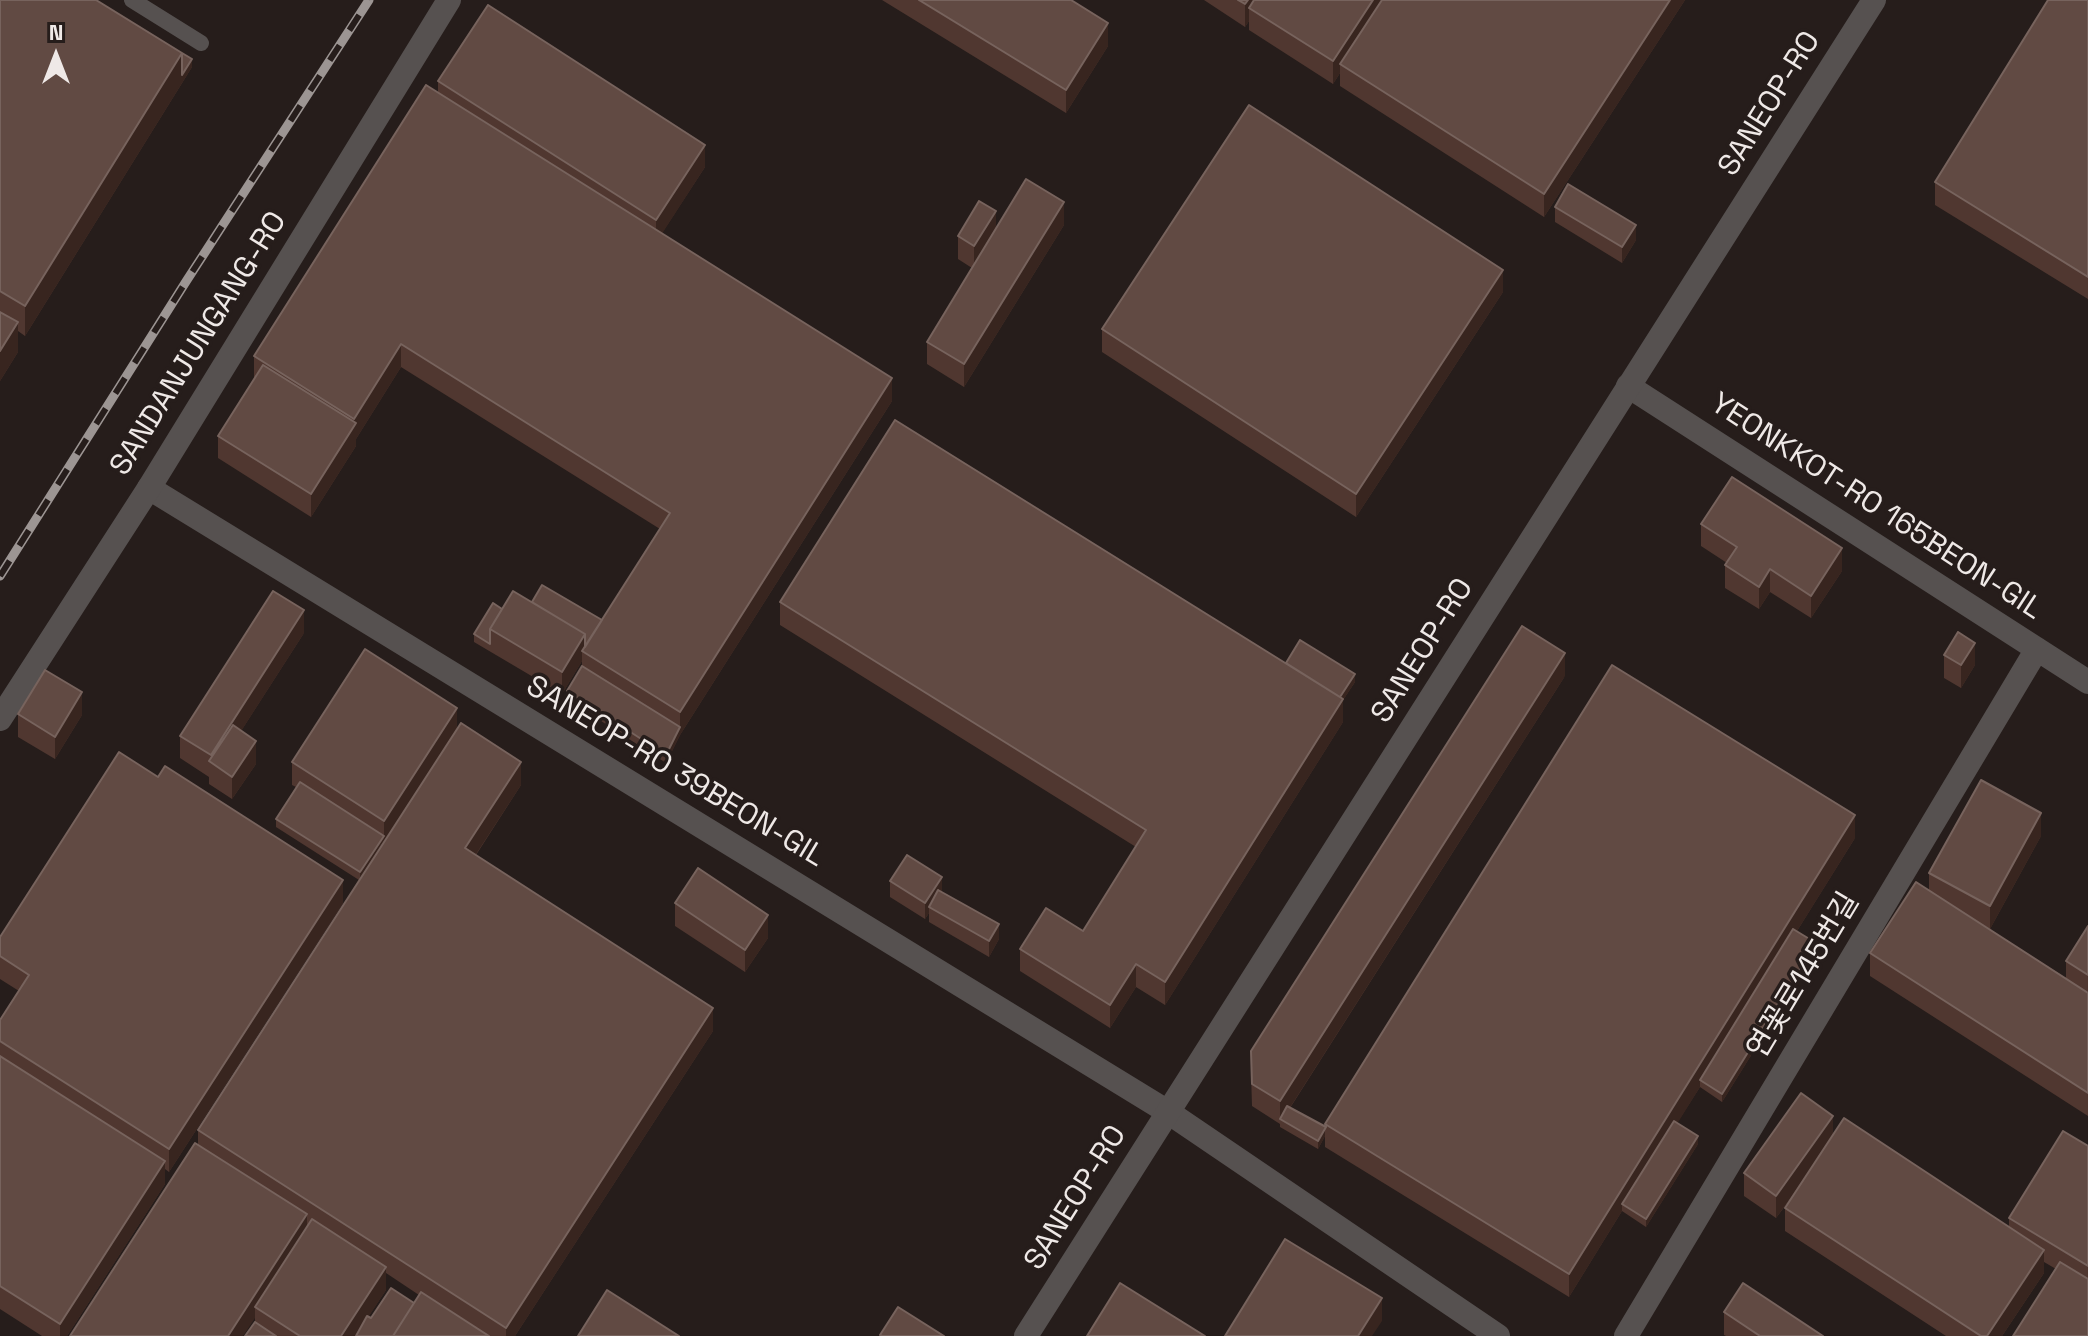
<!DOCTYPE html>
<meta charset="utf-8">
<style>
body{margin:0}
#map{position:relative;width:2088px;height:1336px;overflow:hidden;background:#261d1b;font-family:"Space Grotesk",sans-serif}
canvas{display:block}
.north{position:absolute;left:16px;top:16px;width:80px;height:80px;-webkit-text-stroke:6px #261d1b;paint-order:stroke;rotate:0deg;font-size:22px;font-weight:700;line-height:32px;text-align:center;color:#efe9e7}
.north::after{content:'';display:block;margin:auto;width:28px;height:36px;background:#efe9e7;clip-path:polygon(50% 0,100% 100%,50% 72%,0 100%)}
</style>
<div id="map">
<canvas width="2088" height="1336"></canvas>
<div class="north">N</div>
</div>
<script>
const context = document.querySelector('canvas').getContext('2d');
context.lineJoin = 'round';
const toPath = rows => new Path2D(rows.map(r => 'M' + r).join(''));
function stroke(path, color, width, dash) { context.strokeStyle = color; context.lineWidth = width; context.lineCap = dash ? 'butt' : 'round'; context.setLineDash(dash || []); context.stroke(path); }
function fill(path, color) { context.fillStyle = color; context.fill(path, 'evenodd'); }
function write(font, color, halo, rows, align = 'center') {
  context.font = font + ' "Space Grotesk","Noto Sans KR",sans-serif'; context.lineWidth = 7; context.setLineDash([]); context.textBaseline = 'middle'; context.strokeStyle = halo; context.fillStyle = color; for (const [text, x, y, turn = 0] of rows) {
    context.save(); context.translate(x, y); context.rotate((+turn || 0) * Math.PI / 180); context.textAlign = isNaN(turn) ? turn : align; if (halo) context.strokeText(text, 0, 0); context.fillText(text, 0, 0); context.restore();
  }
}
const service = toPath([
 [132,0,201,43]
]);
const minor = toPath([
 [1628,386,2088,682],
 [149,488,1168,1112,1498,1336],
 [1626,1336,2037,649]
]);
const tertiary = toPath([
 [0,719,149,488,449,0],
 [1026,1336,1874,0]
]);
const rail = toPath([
 [0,576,187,280,369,0]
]);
const wall = toPath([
 [0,0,192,67,25,336,18,331,18,352,0,381],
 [882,0,1071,0,1108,46,1066,113],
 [1204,0,1685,0,1544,217,1340,86,1340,73,1333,84,1249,30,1249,21,1245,27],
 [2088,0,2088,299,1935,205,1935,182],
 [438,81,705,167,662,233,892,401,680,735,666,763,567,699,567,691,582,666,582,661,562,694,474,642,474,634,502,609,532,602,602,620,660,529,401,367,356,439,356,446,311,517,218,458,218,436,254,379,254,356,438,93],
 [1555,207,1636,240,1622,263,1555,222],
 [1064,225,964,387,927,364,927,342,972,268,958,259,958,236,996,229],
 [1503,292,1356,517,1102,352,1102,329],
 [1701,524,1842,571,1811,618,1770,592,1759,609,1725,588,1725,565,1727,563,1701,546],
 [780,602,1286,663,1355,682,1343,700,1343,722,1165,1005,1136,987,1110,1028,1020,971,1020,949,1083,931,1136,847,780,625],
 [304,633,241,731,256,764,232,799,209,784,209,777,180,758,180,736],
 [1944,655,1975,665,1961,688,1944,678],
 [1565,676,1290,1108,1325,1127,1325,1124,1855,838,1797,931,1816,951,1722,1102,1700,1087,1677,1123,1698,1144,1646,1227,1622,1211,1569,1297,1325,1147,1325,1136,1318,1149,1280,1127,1280,1124,1252,1106,1251,1073,1251,1051],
 [18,714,82,715,55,759,18,737],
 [457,729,521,785,476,855,713,1031,515,1336,245,1336,255,1322,255,1318,198,1145,198,1130,359,880,276,827,276,819,296,787,292,785,292,762],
 [386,1273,419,1295,414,1303,371,1318,368,1317,386,1290],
 [2041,836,1990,929,1980,923,2066,978,2066,961,2088,926,2088,1116,1870,976,1870,953,1929,891,1929,873],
 [890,881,942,892,999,939,989,957,929,922,929,913,925,919,890,897],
 [343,903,169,1172,165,1169,165,1184,67,1336,42,1336,0,1309,0,1020,19,991,0,979,0,956],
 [675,903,768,938,745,972,675,926],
 [1833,1135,2009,1227,2009,1218,2088,1146,2088,1336,2056,1269,2044,1262,2044,1273,2002,1336,1946,1336,1785,1231,1785,1208,1797,1190,1776,1218,1744,1196,1744,1173],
 [1724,1312,1823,1336,1726,1336,1724,1335]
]);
const shadedWall = toPath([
 [1248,0,1263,0,1249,8,1249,21,1245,27,1245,4],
 [1373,0,1387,0,1340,64,1340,73,1333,84,1333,61],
 [1670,0,1685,0,1544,217,1544,194],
 [1108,23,1108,46,1066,113,1066,90],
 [182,53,192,59,192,67,25,336,25,306],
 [705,145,705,167,656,243,656,220],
 [1064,202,1064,225,964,387,964,364],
 [996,211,996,234,974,269,974,246],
 [1636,225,1636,240,1622,263,1622,247],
 [1503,270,1503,292,1356,517,1356,494],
 [18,322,18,352,0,381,0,351],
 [401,344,401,367,356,439,356,446,311,517,311,494,354,426,354,419],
 [892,378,892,401,680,735,680,712],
 [1842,548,1842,571,1811,618,1811,596],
 [1770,569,1770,592,1759,609,1759,587],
 [304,610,304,633,218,767,211,762,211,755],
 [585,634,585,649,582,651,582,661,562,694,562,672],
 [1975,643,1975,665,1961,688,1961,665],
 [1565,653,1565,676,1282,1120,1280,1119,1280,1101],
 [1355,674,1355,682,1343,700,1343,722,1165,1005,1165,982],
 [82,692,82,715,55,759,55,737],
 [457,708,457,731,384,844,384,821],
 [680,727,680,735,666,763,666,755],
 [256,741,256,764,232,799,232,777],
 [521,762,521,785,465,871,465,848],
 [2041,813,2041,836,1990,929,1990,906],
 [1855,815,1855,838,1703,1082,1700,1080,1700,1087,1626,1206,1622,1204,1622,1211,1569,1297,1569,1274],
 [384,836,384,844,360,880,360,872],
 [942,877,942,893,929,907,929,913,925,919,925,903],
 [343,880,343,903,169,1172,169,1149],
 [768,915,768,938,745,972,745,950],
 [999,924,999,939,989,957,989,941],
 [1816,943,1816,951,1722,1102,1722,1094],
 [1136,964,1136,987,1110,1028,1110,1005],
 [713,1008,713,1031,515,1336,506,1336,506,1328],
 [1833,1116,1833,1139,1776,1218,1776,1196],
 [1325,1128,1325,1136,1318,1149,1318,1141],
 [1698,1136,1698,1144,1646,1227,1646,1219],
 [165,1161,165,1184,67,1336,60,1336,60,1324],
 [307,1214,307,1237,255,1307,255,1318,243,1336,228,1336],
 [2044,1250,2044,1273,2002,1336,1987,1336],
 [386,1267,386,1290,356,1336,341,1336],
 [1382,1298,1382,1321,1372,1336,1358,1336]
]);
const building = toPath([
 [0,0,96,0,182,53,25,306,0,291,0,0],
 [919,0,1071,0,1108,23,1066,90,919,0],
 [1238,0,1248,0,1245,4,1238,0],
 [1254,0,1373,0,1333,61,1249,8,1254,0],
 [1382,0,1670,0,1544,194,1340,64,1382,0],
 [2048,0,2088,0,2088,277,1935,182,2048,0],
 [488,5,705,145,656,220,438,81,488,5],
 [182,53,192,59,182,75,182,53],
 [426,85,892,378,680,712,582,651,670,513,401,344,354,419,254,356,426,85],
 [1249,105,1503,270,1356,494,1102,329,1249,105],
 [1026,179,1064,202,964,364,927,342,1026,179],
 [1568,184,1636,225,1622,247,1555,207,1568,184],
 [979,201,996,211,974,246,958,236,979,201],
 [0,312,18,322,0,351,0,312],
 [263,365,356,423,311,494,218,436,263,365],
 [895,420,1343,699,1165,982,1136,964,1110,1005,1020,949,1046,908,1083,931,1146,830,780,602,895,420],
 [1732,477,1842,548,1811,596,1770,569,1759,587,1725,565,1737,547,1701,524,1732,477],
 [542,585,602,620,585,647,585,634,532,602,542,585],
 [273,591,304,610,211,755,180,736,273,591],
 [513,591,585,634,562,672,490,629,513,591],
 [493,603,502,609,490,629,490,644,474,634,493,603],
 [1522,626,1565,653,1280,1101,1252,1084,1251,1051,1522,626],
 [1958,632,1975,643,1961,665,1944,655,1958,632],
 [1300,640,1355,674,1340,697,1286,663,1300,640],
 [365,649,457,708,384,821,292,762,365,649],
 [1612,665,1855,815,1569,1274,1325,1124,1612,665],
 [582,666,680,727,666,755,567,691,582,666],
 [45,670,82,692,55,737,18,714,45,670],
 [461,723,521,762,465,848,713,1008,506,1328,198,1130,461,723],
 [233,725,256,741,232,777,209,761,233,725],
 [119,752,158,777,165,766,343,880,169,1149,0,1041,0,1020,29,975,0,956,0,937,119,752],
 [1981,780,2041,813,1990,906,1929,873,1981,780],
 [300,782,384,836,360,872,276,819,300,782],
 [907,855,942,877,925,903,890,881,907,855],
 [698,868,768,915,745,950,675,903,698,868],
 [1916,882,2088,993,2088,1093,1870,953,1916,882],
 [938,890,999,924,989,941,929,907,938,890],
 [2088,926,2088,975,2066,961,2088,926],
 [1793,929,1816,943,1722,1094,1700,1080,1793,929],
 [0,1056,165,1161,60,1324,0,1286,0,1056],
 [1801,1093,1833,1116,1776,1196,1744,1173,1801,1093],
 [1287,1106,1326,1127,1318,1141,1280,1119,1287,1106],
 [1844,1118,2044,1250,1987,1336,1981,1336,1785,1208,1844,1118],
 [1674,1121,1698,1136,1646,1219,1622,1204,1674,1121],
 [2063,1131,2088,1146,2088,1266,2009,1218,2063,1131],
 [195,1143,307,1214,228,1336,70,1336,195,1143],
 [312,1219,386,1267,341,1336,300,1336,255,1307,312,1219],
 [1285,1239,1382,1298,1358,1336,1225,1336,1285,1239],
 [2060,1262,2088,1279,2088,1336,2013,1336,2060,1262],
 [1120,1283,1205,1336,1087,1336,1120,1283],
 [1743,1283,1823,1336,1760,1336,1724,1312,1743,1283],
 [391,1288,414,1303,393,1336,356,1336,367,1316,371,1318,391,1288],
 [607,1290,679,1336,578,1336,607,1290],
 [421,1292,489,1336,393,1336,421,1292],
 [898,1307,944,1336,882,1336,880,1335,898,1307],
 [255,1322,276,1336,245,1336,255,1322]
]);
const streetNames = [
 ["SANEOP-RO",1770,104,-58],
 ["SANDANJUNGANG-RO",199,344,-58],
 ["YEONKKOT-RO 165BEON-GIL",1876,507,33],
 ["SANEOP-RO",1423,651,-58],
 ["SANEOP-RO 39BEON-GIL",675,772,31],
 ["연꽃로145번길",1804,976,-59],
 ["SANEOP-RO",1076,1198,-58]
];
stroke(service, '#565150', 16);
stroke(minor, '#565150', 24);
stroke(tertiary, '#565150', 24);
stroke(rail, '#9c9593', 9);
stroke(rail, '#261d1b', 6, [18]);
fill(wall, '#503730');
fill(shadedWall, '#38251f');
fill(building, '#614a43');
stroke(building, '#77635d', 2);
write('30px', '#efe9e7', '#261d1b', streetNames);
</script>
